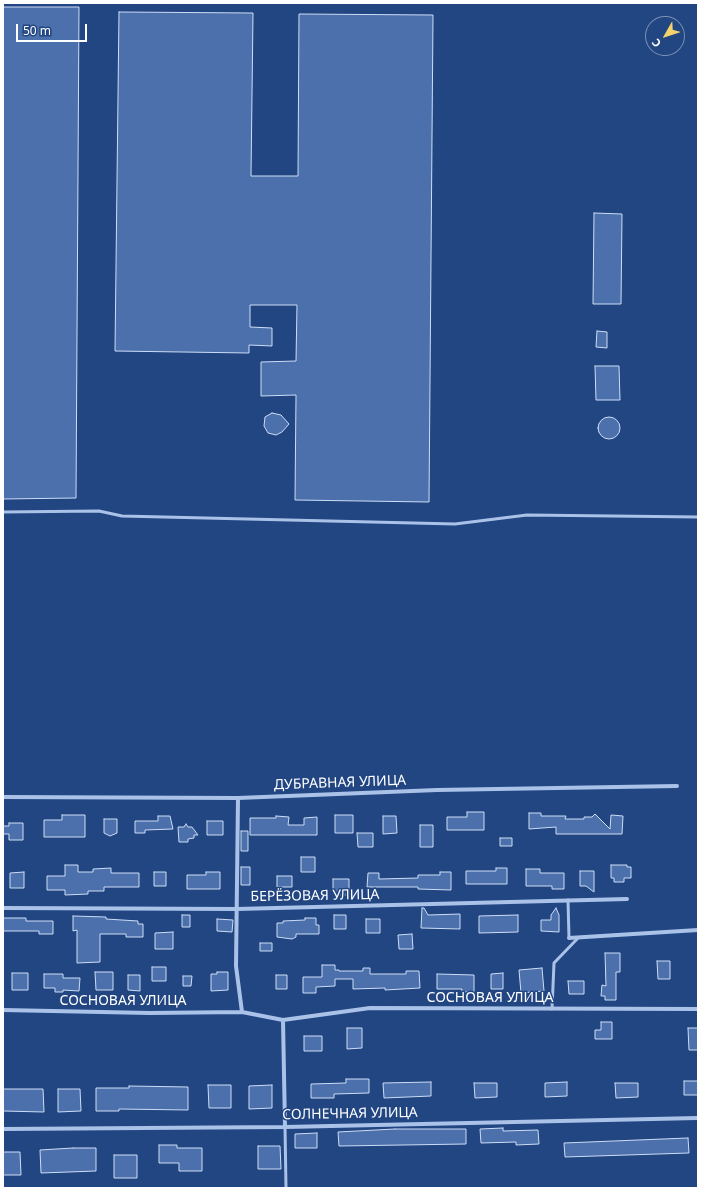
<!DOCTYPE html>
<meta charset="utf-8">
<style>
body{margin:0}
#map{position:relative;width:701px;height:1191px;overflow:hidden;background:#224682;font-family:"Noto Sans",sans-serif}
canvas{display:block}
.frame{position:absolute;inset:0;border:4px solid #fff;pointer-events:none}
.north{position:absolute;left:645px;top:16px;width:40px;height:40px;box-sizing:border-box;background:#224682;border:1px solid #7a90b4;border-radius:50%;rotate:231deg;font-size:11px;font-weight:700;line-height:16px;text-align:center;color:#fff}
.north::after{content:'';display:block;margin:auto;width:14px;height:18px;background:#f3d46c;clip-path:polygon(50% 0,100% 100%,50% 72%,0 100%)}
.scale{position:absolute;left:16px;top:24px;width:71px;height:18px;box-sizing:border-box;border:2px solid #fff;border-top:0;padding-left:5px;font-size:12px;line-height:14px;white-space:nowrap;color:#fff;-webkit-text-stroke:3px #224682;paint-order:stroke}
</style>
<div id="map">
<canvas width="701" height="1191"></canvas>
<div class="frame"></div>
<div class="north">С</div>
<div class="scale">50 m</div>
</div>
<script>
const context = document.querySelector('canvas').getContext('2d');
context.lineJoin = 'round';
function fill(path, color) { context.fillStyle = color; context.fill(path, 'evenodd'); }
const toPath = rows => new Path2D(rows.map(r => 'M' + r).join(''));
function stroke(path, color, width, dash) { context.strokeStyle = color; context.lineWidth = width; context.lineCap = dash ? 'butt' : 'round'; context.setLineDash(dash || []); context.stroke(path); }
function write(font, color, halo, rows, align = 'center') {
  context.font = font + ' "Noto Sans",sans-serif'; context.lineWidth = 3; context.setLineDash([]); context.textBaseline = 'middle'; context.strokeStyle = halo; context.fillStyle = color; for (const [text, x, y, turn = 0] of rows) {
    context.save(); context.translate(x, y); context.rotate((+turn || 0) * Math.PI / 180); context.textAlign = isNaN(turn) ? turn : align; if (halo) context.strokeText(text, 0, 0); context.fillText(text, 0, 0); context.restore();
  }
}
const building = toPath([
 [3,7,79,7,76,498,3,499,3,7],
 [119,12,253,13,251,176,298,176,299,14,433,15,429,502,295,500,296,395,261,396,261,362,296,361,297,305,250,305,250,327,272,328,272,346,249,345,249,353,115,351,119,12],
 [594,213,622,214,621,304,593,304,594,213],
 [597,331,607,332,607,348,596,347,597,331],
 [595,366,619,366,620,400,596,400,595,366],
 [272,413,281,415,289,424,282,432,276,435,268,433,264,426,265,417,272,413],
 '598 428a11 11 0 1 1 22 0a11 11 0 1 1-22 0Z',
 [467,812,484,812,484,830,447,830,447,817,467,817,467,812],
 [529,813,541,813,541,816,566,816,565,819,584,819,584,817,592,817,595,814,610,829,611,815,623,816,622,834,556,834,556,827,529,829,529,813],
 [62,815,85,815,85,837,44,837,44,820,62,820,62,815],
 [335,815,353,815,353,833,335,833,335,815],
 [158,816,170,816,173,829,145,830,145,833,135,833,135,821,158,821,158,816],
 [276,816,289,817,288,825,304,825,304,818,317,817,317,835,250,835,250,818,276,818,276,816],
 [383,816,396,816,397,833,383,834,383,816],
 [104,819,117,819,117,833,110,836,104,833,104,819],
 [207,821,223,821,223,835,207,835,207,821],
 [9,823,23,823,23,840,9,840,9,834,3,834,3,826,9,826,9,823],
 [186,824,188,827,192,827,198,835,194,835,194,838,188,839,188,842,179,842,178,827,184,827,186,824],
 [420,825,433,825,433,847,420,847,420,825],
 [241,831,248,831,248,851,241,851,241,831],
 [357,833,373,833,373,847,358,847,357,833],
 [500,838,512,838,512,846,500,846,500,838],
 [301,857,315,857,315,872,301,872,301,857],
 [65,865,78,865,78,872,93,872,93,869,111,868,111,873,139,873,139,887,104,887,104,891,88,891,88,894,65,895,65,890,47,890,47,876,65,876,65,865],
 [611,865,627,865,627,867,631,867,631,878,624,878,624,882,614,882,614,878,611,878,611,865],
 [241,867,250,867,250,885,241,885,241,867],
 [496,868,507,868,507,884,466,884,466,871,496,871,496,868],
 [526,869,540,869,540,873,564,873,564,889,552,889,552,886,526,886,526,869],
 [580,871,594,871,594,892,586,886,580,886,580,871],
 [24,872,24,888,10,888,10,873,24,872],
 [154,872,166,872,166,886,154,886,154,872],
 [206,872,220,872,220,889,187,889,187,875,206,875,206,872],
 [440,872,451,872,451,890,418,889,418,887,367,887,368,873,379,873,379,879,418,878,418,875,440,875,440,872],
 [277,876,292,876,292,887,277,887,277,876],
 [333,879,349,879,349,895,336,895,336,892,333,892,333,879],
 [422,908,424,908,428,915,460,914,460,929,421,928,422,908],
 [556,908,559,915,559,932,541,931,541,920,551,920,551,915,556,908],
 [182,915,190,915,190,927,182,927,182,915],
 [334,915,346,915,346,929,334,929,334,915],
 [518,915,518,932,479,933,479,916,518,915],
 [73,916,106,917,106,919,138,921,138,924,143,924,143,937,126,937,126,934,100,934,100,962,77,963,77,930,73,931,73,916],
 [3,918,26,918,26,921,53,921,53,934,39,934,39,931,3,931,3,918],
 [305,918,316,918,316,925,319,925,319,934,296,934,296,937,292,939,277,937,277,923,283,923,283,921,305,920,305,918],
 [217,919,233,920,232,932,217,931,217,919],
 [366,919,380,919,380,933,366,933,366,919],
 [173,932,173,949,155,949,155,933,173,932],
 [412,934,413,949,399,949,398,935,412,934],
 [260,943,272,943,272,951,260,951,260,943],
 [605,953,620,953,620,972,616,972,616,1000,605,1000,605,996,601,996,602,985,606,986,605,953],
 [657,961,670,961,670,979,658,979,657,961],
 [322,965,335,965,335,970,339,970,339,971,363,971,363,968,370,968,370,974,406,974,406,971,419,971,420,988,385,990,385,988,353,989,353,979,335,979,335,986,316,987,316,993,303,993,303,977,322,977,322,965],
 [152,967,166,967,166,981,152,981,152,967],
 [542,968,544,991,521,993,519,970,542,968],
 [95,972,113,972,113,990,96,990,95,972],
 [217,972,228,972,228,990,211,991,211,974,217,974,217,972],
 [12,973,28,973,28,990,12,990,12,973],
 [503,973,503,989,491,989,491,974,503,973],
 [44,974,63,974,63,978,80,978,79,991,63,990,63,992,55,992,55,988,44,988,44,974],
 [437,974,474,975,474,992,462,992,462,989,437,989,437,974],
 [128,975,140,975,140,991,128,990,128,975],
 [276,975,287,975,287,989,276,989,276,975],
 [183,976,192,976,191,986,183,986,183,976],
 [568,981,584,981,584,994,569,994,568,981],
 [601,1022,612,1022,612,1039,595,1039,595,1030,601,1030,601,1022],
 [347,1028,362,1028,362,1048,347,1049,347,1028],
 [688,1028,698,1028,698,1050,689,1050,688,1028],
 [304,1036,322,1036,322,1051,304,1051,304,1036],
 [346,1079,369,1079,369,1093,334,1094,334,1098,311,1098,311,1084,346,1083,346,1079],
 [684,1081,698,1081,698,1095,684,1095,684,1081],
 [431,1082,431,1096,384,1098,383,1083,431,1082],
 [567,1082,567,1096,545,1097,545,1083,567,1082],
 [474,1083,497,1083,497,1097,475,1098,474,1083],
 [615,1083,638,1083,638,1097,616,1098,615,1083],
 [208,1085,231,1085,231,1108,209,1108,208,1085],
 [272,1085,272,1108,249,1109,249,1086,272,1085],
 [129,1086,188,1087,188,1110,119,1109,119,1111,96,1111,96,1088,129,1088,129,1086],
 [3,1089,43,1089,44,1112,3,1111,3,1089],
 [58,1089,80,1089,81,1111,58,1112,58,1089],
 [503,1128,503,1131,538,1130,539,1144,516,1145,516,1142,481,1143,480,1129,503,1128],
 [395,1129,466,1129,466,1144,339,1146,338,1132,395,1129],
 [317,1133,317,1148,295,1148,295,1134,317,1133],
 [688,1138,689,1153,565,1157,564,1143,688,1138],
 [159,1145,177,1145,177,1148,202,1148,202,1171,179,1171,179,1163,159,1163,159,1145],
 [258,1146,280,1146,281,1169,258,1169,258,1146],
 [73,1148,96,1148,96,1171,41,1173,40,1150,73,1148],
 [3,1152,20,1152,21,1175,3,1175,3,1152],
 [114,1155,137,1155,137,1178,114,1178,114,1155]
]);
const service = toPath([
 [3,512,99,511,122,516,455,524,527,515,698,517],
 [568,900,569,938],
 [552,1009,554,963,578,938],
 [285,1127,286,1188]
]);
const minor = toPath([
 [3,797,238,798,437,790,677,786],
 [238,798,236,966,242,1012,283,1020,285,1127],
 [3,908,237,909,627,899],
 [569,938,698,930],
 [3,1010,150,1013,242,1012],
 [283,1020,370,1008,698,1009],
 [3,1129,285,1127,698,1118]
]);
const streetNames = [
 ["ДУБРАВНАЯ УЛИЦА",340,783,-2],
 ["БЕРЁЗОВАЯ УЛИЦА",315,896,-1],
 ["СОСНОВАЯ УЛИЦА",490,998],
 ["СОСНОВАЯ УЛИЦА",123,1001],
 ["СОЛНЕЧНАЯ УЛИЦА",350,1114,-1]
];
fill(building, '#4b70ab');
stroke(building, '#cdddf6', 1);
stroke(service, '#aac2e8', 3);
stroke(minor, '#aac2e8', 4);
write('14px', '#fff', '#224682', streetNames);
</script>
